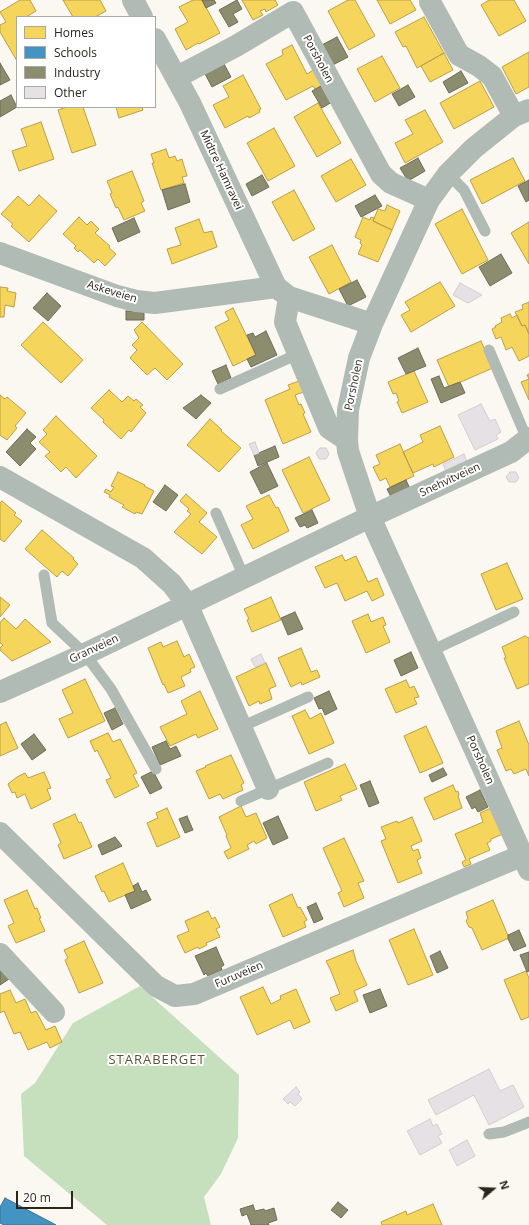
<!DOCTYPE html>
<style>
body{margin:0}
#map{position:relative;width:529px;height:1225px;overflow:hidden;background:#fbf7f1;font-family:"Open Sans",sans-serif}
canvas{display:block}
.legend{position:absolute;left:16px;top:16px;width:140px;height:92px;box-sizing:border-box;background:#fff;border:1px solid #aaa8a3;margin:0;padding:5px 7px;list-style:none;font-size:12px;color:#2b251a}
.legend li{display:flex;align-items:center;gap:8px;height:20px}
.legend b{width:20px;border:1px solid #aaa8a3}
.north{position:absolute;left:473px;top:1169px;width:40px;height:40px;-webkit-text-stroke:3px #fff;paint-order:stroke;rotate:71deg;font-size:11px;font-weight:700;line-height:16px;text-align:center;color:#2b251a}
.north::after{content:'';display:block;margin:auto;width:14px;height:18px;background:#2b251a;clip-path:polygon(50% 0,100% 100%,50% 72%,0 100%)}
.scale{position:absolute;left:16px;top:1191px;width:57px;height:18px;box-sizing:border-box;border:2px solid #2b251a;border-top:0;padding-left:5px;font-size:12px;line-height:14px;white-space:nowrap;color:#2b251a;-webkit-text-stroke:3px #fff;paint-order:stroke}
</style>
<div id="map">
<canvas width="529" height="1225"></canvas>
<ul class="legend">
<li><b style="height:11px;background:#f6d55c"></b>Homes</li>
<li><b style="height:11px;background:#4393c3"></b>Schools</li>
<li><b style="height:11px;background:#8c8c6e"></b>Industry</li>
<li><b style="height:11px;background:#e5e1e5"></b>Other</li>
</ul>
<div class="north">N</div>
<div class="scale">20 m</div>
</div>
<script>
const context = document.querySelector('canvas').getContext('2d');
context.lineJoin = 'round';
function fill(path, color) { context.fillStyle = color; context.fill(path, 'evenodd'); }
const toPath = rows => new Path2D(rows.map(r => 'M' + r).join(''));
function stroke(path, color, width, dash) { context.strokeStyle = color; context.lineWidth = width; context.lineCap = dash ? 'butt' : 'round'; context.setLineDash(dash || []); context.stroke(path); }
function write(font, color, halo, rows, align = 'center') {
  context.font = font + ' "Open Sans",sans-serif'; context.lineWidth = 4; context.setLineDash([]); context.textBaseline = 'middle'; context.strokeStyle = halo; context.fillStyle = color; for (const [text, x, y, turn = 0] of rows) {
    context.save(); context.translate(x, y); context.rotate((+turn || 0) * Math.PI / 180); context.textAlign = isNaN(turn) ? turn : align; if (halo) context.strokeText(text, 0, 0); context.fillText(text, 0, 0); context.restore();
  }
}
const forest = toPath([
 [140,986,239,1075,238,1138,221,1174,204,1197,211,1225,107,1225,24,1156,21,1094,35,1083,73,1023]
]);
const homes = toPath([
 [20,0,30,0,36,11,26,17,17,17,17,61,0,32,0,25,6,22,0,12,20,0],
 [63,0,100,0,106,11,95,17,73,17,63,0],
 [193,0,202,0,220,33,199,44,198,43,186,50,175,29,188,22,179,7,193,0],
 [242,0,275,0,278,5,266,12,265,9,260,11,263,15,253,20,242,0],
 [348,0,355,0,375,36,349,50,328,11,348,0],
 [377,0,410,0,416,10,390,24,377,0],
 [489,0,514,0,526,21,499,36,481,5,489,0],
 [424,17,444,53,417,68,406,46,403,47,395,32,424,17],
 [292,45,307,74,318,67,327,83,315,89,313,86,286,100,266,64,283,55,282,50,292,45],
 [529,52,529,87,516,94,502,67,529,52],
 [444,53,453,70,430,82,421,66,444,53],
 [382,56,400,88,375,102,357,69,382,56],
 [243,75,261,109,259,110,260,112,249,118,248,116,225,128,213,105,229,97,223,86,243,75],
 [480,81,494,107,454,129,440,103,480,81],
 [318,103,341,143,317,157,294,117,318,103],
 [67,107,83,107,96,145,72,153,58,110,67,107],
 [116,107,142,107,143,110,119,118,116,107],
 [425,110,443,142,405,163,395,143,413,134,405,120,425,110],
 [41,122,54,159,19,171,12,151,27,146,21,129,41,122],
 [274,128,295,166,268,181,247,143,274,128],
 [166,149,169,158,175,156,177,161,182,159,187,176,182,177,184,183,161,190,152,163,154,163,151,154,166,149],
 [513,158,525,181,482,204,470,180,513,158],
 [351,159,366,185,336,202,321,176,351,159],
 [132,171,144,201,141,203,145,211,124,220,118,207,116,208,110,194,112,193,107,181,132,171],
 [294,190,315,229,293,241,272,202,294,190],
 [39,195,57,211,29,242,11,226,13,224,1,214,18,196,29,206,39,195],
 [387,205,400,211,392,230,373,221,378,209,385,211,387,205],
 [462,209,488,260,462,274,435,224,462,209],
 [79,217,87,225,91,221,99,229,95,233,110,246,109,248,116,254,105,266,98,259,94,263,80,250,78,252,74,248,76,246,63,234,79,217],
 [363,217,370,220,371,217,374,218,373,221,392,230,378,262,358,254,362,245,360,243,361,240,355,237,363,217],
 [199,219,204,233,212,231,217,247,172,264,167,249,181,245,175,228,199,219],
 [529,222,529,264,511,233,529,222],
 [332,245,351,282,329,294,309,257,332,245],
 [440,282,455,306,411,332,401,315,410,310,405,302,440,282],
 [0,287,8,288,7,291,16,293,14,307,5,305,4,317,0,317,0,287],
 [529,302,529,334,525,325,522,326,515,312,523,309,522,305,529,302],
 [233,308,256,355,233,366,215,327,229,320,225,312,233,308],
 [510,314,512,318,517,315,522,326,525,325,529,334,529,356,519,361,512,347,506,350,501,337,496,339,492,329,496,327,495,326,502,322,501,318,510,314],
 [43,322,83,360,61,383,21,345,43,322],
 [142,322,183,364,167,380,155,368,147,375,130,358,137,350,132,345,139,338,134,330,142,322],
 [481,341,493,368,449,387,437,360,481,341],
 [414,371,428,402,402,413,397,402,399,401,396,393,393,394,388,382,414,371],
 [529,374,529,400,521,382,529,379,527,375,529,374],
 [299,381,304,392,295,395,299,405,301,404,305,413,303,414,311,432,283,444,265,400,290,389,288,385,299,381],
 [109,390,122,402,128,396,134,401,136,399,143,405,140,407,146,413,131,432,129,430,121,439,103,422,104,420,91,408,109,390],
 [0,395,5,399,7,397,26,413,15,426,17,428,7,440,0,435,0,395],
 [56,416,97,456,76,478,66,467,61,472,45,456,50,452,39,442,47,434,43,430,56,416],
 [210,419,222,430,221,431,241,448,219,472,187,445,210,419],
 [440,426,454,457,434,467,433,464,413,473,403,452,423,442,420,435,440,426],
 [400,444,414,476,390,487,386,478,380,481,373,467,380,464,376,455,400,444],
 [309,457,330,500,303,513,282,470,309,457],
 [118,472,145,485,144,486,154,491,142,514,136,512,135,514,122,507,124,505,109,497,110,495,104,492,106,489,111,492,114,487,111,486,118,472],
 [186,494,207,513,199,522,217,537,202,554,174,532,191,514,187,511,189,509,180,501,186,494],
 [269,495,276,508,278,507,289,531,253,549,241,525,253,519,246,506,269,495],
 [2,501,16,513,14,515,22,521,4,542,0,539,0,503,2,501],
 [42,530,74,558,73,559,78,564,68,576,62,571,57,577,25,549,42,530],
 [342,555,345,561,356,556,368,582,377,578,384,595,372,601,367,591,345,601,337,583,325,588,315,567,342,555],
 [507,563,523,599,496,610,481,574,507,563],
 [0,597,10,605,0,617,0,597],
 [271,597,281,620,252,632,247,620,249,619,244,609,271,597],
 [368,614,371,622,383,617,386,625,383,626,390,642,366,653,352,621,368,614],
 [4,618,16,629,25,619,51,642,12,661,0,650,0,648,3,645,0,643,0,623,4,618],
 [525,636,529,638,529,684,517,689,504,658,506,658,502,647,525,636],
 [177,641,184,657,189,654,195,667,190,669,191,672,181,677,185,686,168,693,164,684,163,685,148,648,161,642,163,647,177,641],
 [301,648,311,672,317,670,320,677,302,685,301,682,291,687,278,658,301,648],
 [266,663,276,686,269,689,272,699,260,704,259,701,249,706,236,677,266,663],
 [85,679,105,721,68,738,59,719,73,713,62,690,85,679],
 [406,680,410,688,414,686,419,697,414,698,417,704,396,713,385,689,406,680],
 [200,691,218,729,198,738,196,734,170,746,160,727,187,714,181,701,200,691],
 [305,710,310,719,321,713,334,743,309,754,292,716,305,710],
 [519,721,529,745,529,776,526,769,514,774,511,769,506,771,497,750,502,748,496,731,519,721],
 [6,722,18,748,0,756,0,725,6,722],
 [426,726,443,763,420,773,404,736,426,726],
 [108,733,113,742,120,739,137,773,133,775,139,786,115,798,106,780,111,778,97,750,95,752,90,741,108,733],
 [231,755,244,783,241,785,243,790,223,799,220,794,209,799,196,771,206,767,205,766,231,755],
 [345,764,357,789,340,796,342,800,316,811,304,782,345,764],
 [44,772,51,788,47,789,51,799,31,809,25,794,17,798,15,792,12,793,8,784,17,777,25,773,28,778,44,772],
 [453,785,456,792,458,791,459,795,458,796,462,808,434,820,424,798,453,785],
 [241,806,246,817,256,813,267,838,256,844,254,841,247,845,249,849,228,859,224,852,231,848,226,836,227,835,219,817,241,806],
 [167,808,180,837,157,847,147,823,158,818,156,813,167,808],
 [491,808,503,834,491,839,491,841,487,843,490,850,469,859,471,864,464,867,462,862,466,860,455,834,483,822,480,813,491,808],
 [75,814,79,823,81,822,92,847,64,859,58,845,61,843,53,824,75,814],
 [412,817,422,841,411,846,413,851,418,849,421,858,417,860,422,873,398,883,381,841,386,839,381,827,397,821,398,823,412,817],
 [344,838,364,881,358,883,364,898,344,907,338,893,342,891,323,848,344,838],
 [123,863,135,891,109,902,104,891,102,892,95,876,123,863],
 [27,890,35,909,37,908,41,918,39,918,45,931,16,943,8,926,14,923,4,900,27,890],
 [292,894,298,908,300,907,307,920,304,922,306,927,283,937,269,905,292,894],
 [493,900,509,938,482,950,472,928,469,927,466,921,468,918,466,912,493,900],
 [208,911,212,919,215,917,220,927,216,929,220,937,206,943,207,945,199,949,198,947,185,953,177,936,189,931,185,921,208,911],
 [414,929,433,975,408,985,389,940,414,929],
 [84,941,103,983,79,993,65,960,68,958,64,950,84,941],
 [353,950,356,961,367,985,354,991,358,1001,336,1011,330,998,340,994,331,971,326,961,353,950],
 [526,971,529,978,529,1017,521,1020,504,980,526,971],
 [263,987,271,1004,281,999,280,996,296,989,310,1022,294,1029,290,1020,257,1035,240,997,263,987],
 [10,990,16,1003,25,999,31,1013,36,1011,46,1030,55,1026,62,1042,50,1048,47,1042,28,1050,20,1032,14,1034,4,1011,0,1013,0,994,10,990],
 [433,1204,442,1225,382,1225,381,1222,406,1211,407,1215,433,1204]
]);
const schools = toPath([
 [5,1198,56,1225,4,1225,0,1223,0,1207,5,1198]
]);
const industry = toPath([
 [202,0,214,0,216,3,206,8,202,0],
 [237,0,242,9,233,14,238,22,229,27,219,10,237,0],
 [337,37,348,57,329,67,318,47,337,37],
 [223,62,231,77,212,87,204,72,223,62],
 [0,63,10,80,0,85,0,63],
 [461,71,468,83,449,93,443,82,461,71],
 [327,83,337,99,322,108,312,91,327,83],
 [408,85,415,97,399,106,392,94,408,85],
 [11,95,17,107,0,117,0,101,11,95],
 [418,158,425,171,408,181,400,168,418,158],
 [262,175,269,187,252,196,246,184,262,175],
 [529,180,529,200,526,202,518,186,529,180],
 [185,184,190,202,168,210,162,190,185,184],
 [375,195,382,206,361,217,355,206,375,195],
 [134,218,140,232,118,242,112,228,134,218],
 [501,254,512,273,490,286,479,267,501,254],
 [357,280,366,297,348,306,339,289,357,280],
 [47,293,61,306,48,321,33,308,47,293],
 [126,311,144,311,144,320,126,320,126,311],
 [266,331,277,355,251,367,247,359,256,355,247,335,253,333,255,337,266,331],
 [418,348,426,366,406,374,398,358,418,348],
 [226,365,231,378,218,384,212,371,226,365],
 [439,376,444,388,460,382,465,393,441,403,431,379,439,376],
 [201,395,211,403,196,419,183,408,201,395],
 [27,429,36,437,30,443,36,449,20,466,6,452,27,429],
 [275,446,279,457,258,466,254,455,275,446],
 [267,463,278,486,261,494,250,472,267,463],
 [406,480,411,491,391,497,387,489,406,480],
 [165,485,178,495,166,511,153,502,165,485],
 [312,510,318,523,307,528,305,525,300,527,295,518,312,510],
 [295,612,303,629,288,635,281,618,295,612],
 [411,652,418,668,401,676,394,660,411,652],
 [329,691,337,709,325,715,322,708,319,709,314,698,329,691],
 [115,708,123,724,112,730,104,713,115,708],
 [34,734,46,750,32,760,21,744,34,734],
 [166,741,170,749,176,746,181,756,160,765,152,747,166,741],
 [443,768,447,775,432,782,429,775,443,768],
 [153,771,162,788,150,794,141,777,153,771],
 [370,781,379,803,369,807,360,785,370,781],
 [480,790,488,807,478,812,475,807,472,809,466,797,480,790],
 [187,816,193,830,185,833,179,819,187,816],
 [278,816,288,838,273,845,263,823,278,816],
 [115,837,122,846,102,855,98,845,115,837],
 [138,883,142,892,146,890,151,900,131,909,125,895,135,891,133,886,138,883],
 [316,903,323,919,314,923,307,907,316,903],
 [519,930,526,946,514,951,508,939,508,935,519,930],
 [216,947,224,965,221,967,222,970,208,976,206,973,204,975,195,956,216,947],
 [440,951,448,968,437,973,430,956,440,951],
 [529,952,529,971,527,972,520,955,529,952],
 [0,965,9,979,0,985,0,965],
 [380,989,387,1006,370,1013,363,995,380,989],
 [338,1202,348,1210,341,1218,331,1210,338,1202],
 [253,1205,255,1211,264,1209,265,1211,274,1208,277,1220,268,1223,269,1225,251,1225,247,1214,242,1216,240,1209,253,1205]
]);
const building = toPath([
 [460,283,482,295,468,303,453,295,460,283],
 [481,404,490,421,495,419,501,432,496,435,498,439,475,450,458,415,481,404],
 [255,442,259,453,254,455,249,444,255,442],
 [320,448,326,448,329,454,326,459,319,459,316,453,320,448],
 [464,454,468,465,447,474,443,464,464,454],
 [510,472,516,472,519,478,516,482,509,482,506,477,510,472],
 [261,654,265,663,255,667,251,659,261,654],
 [489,1069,500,1091,513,1085,524,1107,489,1125,474,1095,436,1115,428,1100,489,1069],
 [296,1087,300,1092,298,1094,302,1099,295,1106,290,1102,288,1104,283,1099,296,1087],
 [430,1119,433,1126,437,1124,442,1134,438,1136,442,1143,420,1155,407,1131,430,1119],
 [467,1140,475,1156,457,1166,449,1150,467,1140]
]);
const lane = toPath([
 [448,174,464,190,485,231],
 [489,350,527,439],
 [220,389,298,354],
 [216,513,244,577],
 [44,575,52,623,85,654,111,689,156,769],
 [431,651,514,612],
 [241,727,308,697],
 [241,801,328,763],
 [489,1134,504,1132,529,1122]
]);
const street = toPath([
 [133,0,142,17],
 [430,2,459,55,479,66,492,76,514,116],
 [155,39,190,103,276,287,289,297,372,324],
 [177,77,236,46,293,12,381,174,391,183,429,200],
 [529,110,514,116,474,148,448,174,429,200,372,324,359,358,348,410,347,440,348,451,370,517,529,870],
 [0,253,117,296,136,301,155,303,276,287],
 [289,297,285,322,329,428,347,440],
 [0,477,143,558,172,584,187,604,268,789],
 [0,692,85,654,370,517,511,452,529,438],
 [0,833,156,986,175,996,194,994,523,855],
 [0,954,54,1012]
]);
const streetNames = [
 ["Porsholen",318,59,62],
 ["Midtre Hamravei",221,170,65],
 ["Askeveien",112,292,17],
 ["Porsholen",354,385,-78],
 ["Snehvitveien",450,480,-25],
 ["Granveien",94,649,-25],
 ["Porsholen",480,760,66],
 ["Furuveien",239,975,-23]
];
const quarterNames = [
 ["STARABERGET",157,1060]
];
fill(forest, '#c6e0bd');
fill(homes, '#f6d55c');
stroke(homes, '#b9a048', 1);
fill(schools, '#4393c3');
stroke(schools, '#3c7290', 1);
fill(industry, '#8c8c6e');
stroke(industry, '#6f6d55', 1);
fill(building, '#e5e1e5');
stroke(building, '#d2ced2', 1);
stroke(lane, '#b1bbb5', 11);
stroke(street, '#b1bbb5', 22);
write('11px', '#2b251a', '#fff', streetNames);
context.letterSpacing = '1px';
write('13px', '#5e5137', '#fff', quarterNames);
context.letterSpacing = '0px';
</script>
